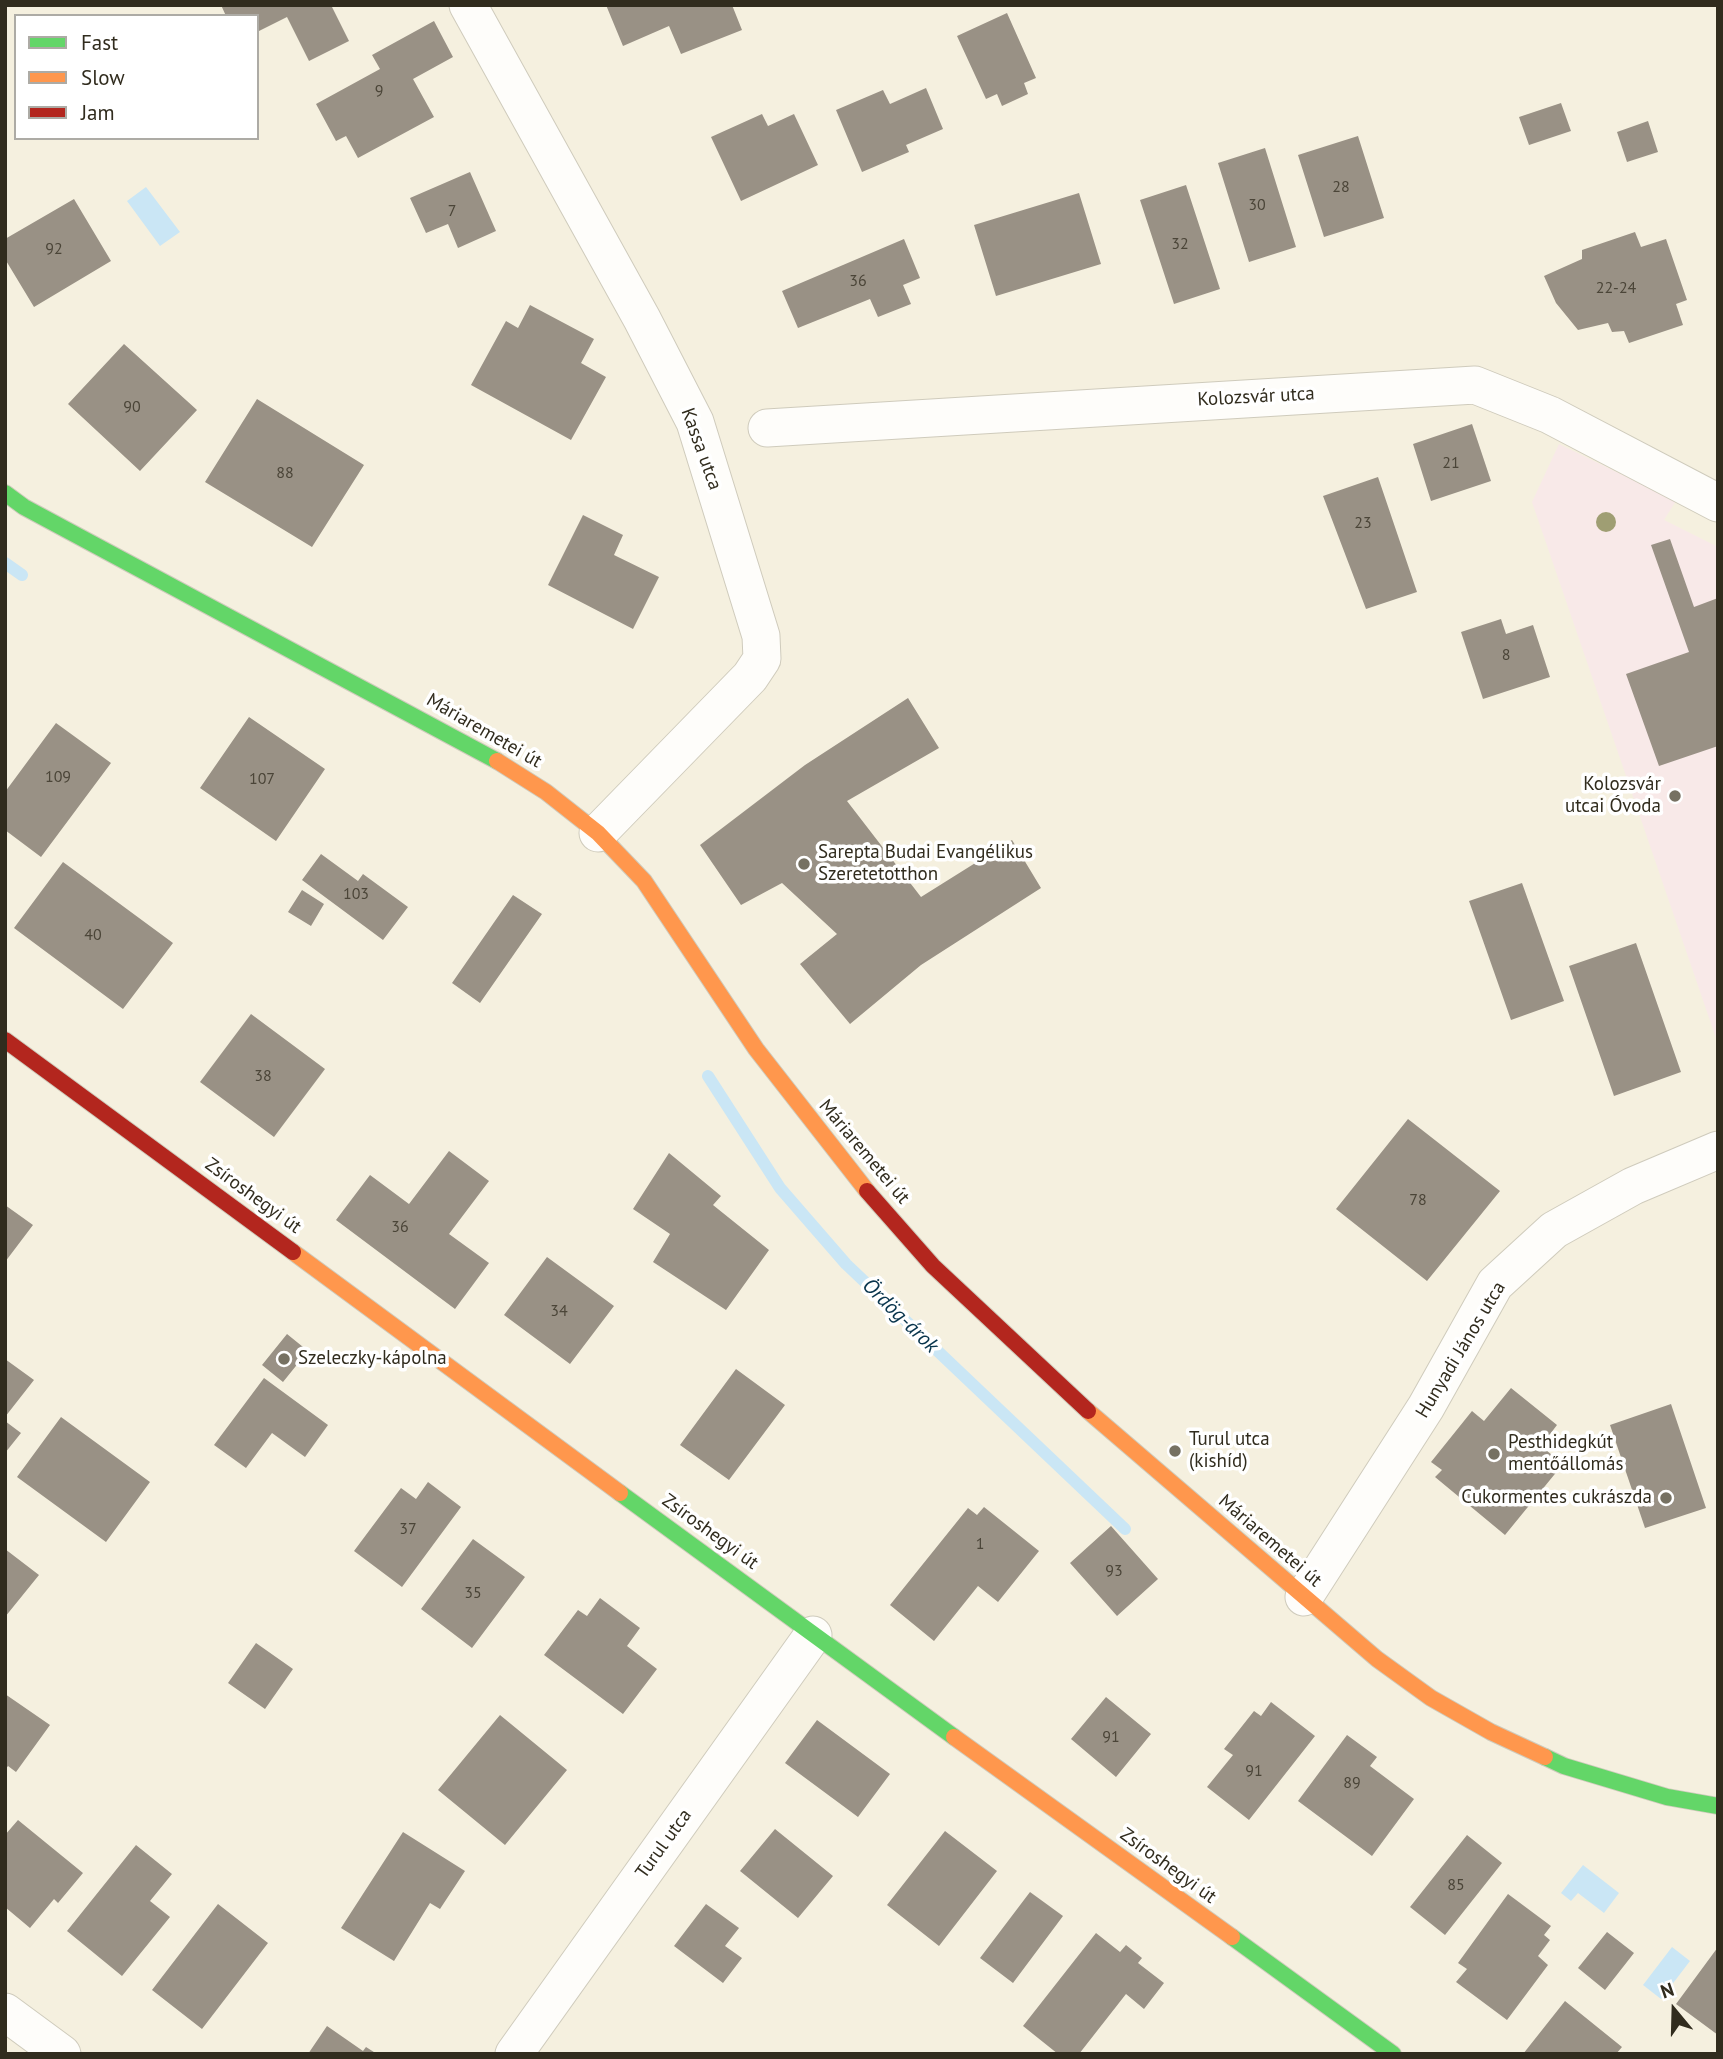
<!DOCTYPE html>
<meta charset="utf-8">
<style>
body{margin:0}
#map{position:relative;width:1723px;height:2059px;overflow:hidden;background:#f5f0df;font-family:"PT Sans",sans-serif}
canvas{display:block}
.frame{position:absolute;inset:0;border:7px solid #312c1e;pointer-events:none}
.legend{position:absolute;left:14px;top:14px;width:245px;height:126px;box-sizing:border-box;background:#fff;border:2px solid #adaba5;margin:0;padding:9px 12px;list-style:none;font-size:21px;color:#312c1e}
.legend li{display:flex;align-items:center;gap:14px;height:35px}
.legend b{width:35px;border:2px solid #adaba5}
.north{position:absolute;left:1639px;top:1975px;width:70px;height:70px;-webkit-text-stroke:5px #fff;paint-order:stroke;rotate:341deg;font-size:19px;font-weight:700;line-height:28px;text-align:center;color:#312c1e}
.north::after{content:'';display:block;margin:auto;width:24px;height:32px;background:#312c1e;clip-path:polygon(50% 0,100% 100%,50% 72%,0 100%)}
</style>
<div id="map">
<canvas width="1723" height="2059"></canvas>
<div class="frame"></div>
<ul class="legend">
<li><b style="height:9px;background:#63d668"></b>Fast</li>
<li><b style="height:9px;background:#ff974d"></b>Slow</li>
<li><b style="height:9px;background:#b3261e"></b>Jam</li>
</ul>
<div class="north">N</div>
</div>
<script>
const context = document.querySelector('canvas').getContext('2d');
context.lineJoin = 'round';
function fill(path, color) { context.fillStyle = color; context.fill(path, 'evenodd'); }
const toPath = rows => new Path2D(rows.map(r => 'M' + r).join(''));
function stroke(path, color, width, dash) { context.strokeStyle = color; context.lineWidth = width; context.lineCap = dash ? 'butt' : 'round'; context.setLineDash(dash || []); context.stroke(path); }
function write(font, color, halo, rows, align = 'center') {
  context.font = font + ' "PT Sans",sans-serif'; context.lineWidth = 7; context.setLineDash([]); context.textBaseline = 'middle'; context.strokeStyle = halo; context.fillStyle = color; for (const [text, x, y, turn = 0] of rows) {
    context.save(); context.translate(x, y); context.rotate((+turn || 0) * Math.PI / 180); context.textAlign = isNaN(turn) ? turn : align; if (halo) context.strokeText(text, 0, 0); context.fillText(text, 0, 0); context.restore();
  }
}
const education = toPath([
 [1559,444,1676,501,1664,520,1718,547,1718,1044,1532,502]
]);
const water = toPath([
 [146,187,180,232,160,246,127,201],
 [1583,1865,1619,1893,1604,1913,1578,1893,1571,1901,1561,1893],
 [1672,1947,1690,1961,1661,1999,1643,1985]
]);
const stream = toPath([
 [5,563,22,575],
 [708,1076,780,1188,846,1264,1125,1529]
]);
const building = toPath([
 [221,5,331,5,349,41,309,61,287,17,257,32,257,16,226,16],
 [606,5,732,5,742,30,681,54,669,26,623,46],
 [1007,13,1036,78,1024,83,1028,94,1002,106,997,94,986,99,957,36],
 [434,21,453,57,413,79,434,117,358,158,346,136,336,141,316,104,380,69,372,55],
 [926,88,943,129,906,145,909,152,862,172,836,110,883,90,890,104],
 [1561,103,1571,131,1529,145,1519,117],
 [762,114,768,126,794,114,818,165,741,201,711,137],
 [1648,121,1658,152,1627,162,1617,132],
 [1358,136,1384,218,1324,237,1298,155],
 [1265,148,1296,247,1249,262,1218,163],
 [470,172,496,231,458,248,448,224,426,233,410,198],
 [1186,185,1220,289,1174,304,1140,200],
 [1079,193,1101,264,996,296,974,225],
 [74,199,111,261,34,307,5,259,5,239],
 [1635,232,1641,247,1666,239,1687,300,1676,304,1683,325,1629,343,1624,331,1612,332,1608,323,1578,330,1556,303,1544,276,1582,259,1582,250],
 [904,239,920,278,903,285,911,304,878,317,870,299,798,328,782,291],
 [530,305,594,339,581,363,606,377,571,440,471,385,506,321,518,328],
 [124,344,197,410,140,471,68,404],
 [257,399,364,465,312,547,205,482],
 [1472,424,1491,481,1431,501,1413,444],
 [1378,477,1417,592,1366,609,1323,496],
 [583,515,623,535,614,555,659,577,633,629,548,585],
 [1670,539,1694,607,1718,598,1718,746,1659,766,1626,674,1689,652,1651,545],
 [1501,619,1506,634,1533,625,1550,677,1483,699,1461,632],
 [908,698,939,748,847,801,921,897,1012,840,1041,888,921,965,850,1024,800,964,837,934,782,883,741,905,700,845,805,765],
 [249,717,325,769,276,841,200,788],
 [56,723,111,763,41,857,5,830,5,792],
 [321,854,358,881,363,874,408,907,383,940,302,880],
 [63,862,173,943,123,1009,14,928],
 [1522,883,1564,1001,1511,1020,1469,901],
 [302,890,324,904,311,926,288,912],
 [513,895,542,914,480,1003,452,983],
 [1636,943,1681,1072,1614,1096,1569,966],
 [251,1014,325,1069,274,1137,200,1082],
 [1408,1119,1500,1191,1427,1281,1336,1209],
 [449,1151,489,1181,449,1234,489,1263,455,1309,336,1220,370,1175,409,1204],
 [669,1153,721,1196,713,1205,769,1250,726,1310,653,1262,670,1234,633,1209],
 [5,1205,33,1225,5,1262],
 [547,1257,614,1306,570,1364,504,1315],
 [287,1334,308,1351,283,1382,262,1365],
 [5,1359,34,1380,5,1417],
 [736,1369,785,1405,729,1480,680,1445],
 [264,1378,328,1425,305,1457,272,1433,246,1468,214,1445],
 [1511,1388,1557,1425,1541,1446,1563,1464,1505,1535,1435,1477,1442,1470,1431,1462,1472,1411,1484,1421],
 [1671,1404,1706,1508,1645,1528,1610,1425],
 [61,1417,150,1482,106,1542,17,1477],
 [5,1421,21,1433,5,1453],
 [428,1482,461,1507,402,1587,354,1551,401,1488,416,1499],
 [984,1507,1039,1551,998,1602,978,1586,934,1641,890,1605,968,1508,977,1515],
 [1111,1526,1158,1579,1117,1616,1070,1563],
 [473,1539,525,1577,472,1648,421,1609],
 [5,1549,39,1575,5,1617],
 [600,1598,640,1628,627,1646,657,1669,623,1714,544,1655,578,1610,587,1616],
 [256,1643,293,1669,265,1709,228,1683],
 [5,1694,50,1725,16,1772,8,1766,5,1770],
 [1106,1697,1151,1734,1116,1777,1071,1739],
 [1271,1702,1315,1736,1249,1820,1207,1787,1233,1755,1224,1749,1254,1711,1261,1716],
 [500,1715,567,1770,505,1845,438,1790],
 [817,1720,890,1774,858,1817,785,1763],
 [1347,1735,1377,1757,1370,1766,1414,1799,1372,1856,1298,1801],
 [18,1820,83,1873,58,1903,54,1899,30,1928,5,1907,5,1835],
 [775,1829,833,1876,798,1918,740,1871],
 [945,1831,997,1871,939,1946,887,1905],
 [403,1832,465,1871,440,1909,430,1903,394,1961,341,1928],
 [1467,1835,1502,1863,1445,1935,1410,1907],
 [136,1845,172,1874,150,1901,170,1917,122,1976,67,1931],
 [1030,1892,1063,1916,1013,1983,980,1958],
 [1508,1894,1551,1926,1544,1935,1550,1940,1538,1956,1548,1965,1507,2020,1456,1982,1467,1969,1458,1963],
 [218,1904,268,1943,202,2029,152,1990],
 [706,1904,739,1928,725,1946,742,1958,723,1983,674,1946],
 [1607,1932,1634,1953,1605,1990,1578,1968],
 [1096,1933,1120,1952,1126,1945,1142,1958,1138,1963,1164,1983,1144,2009,1126,1994,1079,2054,1058,2054,1023,2026],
 [1718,1947,1718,2035,1676,2004],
 [1565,2001,1622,2047,1616,2054,1523,2054],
 [327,2026,363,2051,366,2047,377,2054,308,2054]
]);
const street = toPath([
 [468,5,642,319,695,422,761,636,762,659,750,677,598,833],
 [767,428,1475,385,1550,415,1718,503],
 [1304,1597,1426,1407,1495,1284,1554,1230,1633,1186,1718,1150],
 [5,2012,62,2054],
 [514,2054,813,1635]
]);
const fast = toPath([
 [5,493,24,507,497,761],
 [620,1493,954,1737],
 [1545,1757,1564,1766,1667,1797,1718,1806],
 [1232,1937,1393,2054]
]);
const slow = toPath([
 [497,761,546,792,598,833,644,881,756,1049,867,1191],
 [293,1252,620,1493],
 [1088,1411,1377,1659,1431,1698,1491,1732,1545,1757],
 [954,1737,1232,1937]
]);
const jam = toPath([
 [5,1040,293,1252],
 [867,1191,933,1266,1088,1411]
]);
const trees = [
 [1606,522]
];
const markers = [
 [1675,796,7,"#767162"],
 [804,864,7,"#767162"],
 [284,1359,7,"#767162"],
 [1175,1451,7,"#767162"],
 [1494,1454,7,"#767162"],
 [1666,1498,7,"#767162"]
];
const numberNames = [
 ["9",379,91],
 ["28",1341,187],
 ["30",1257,205],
 ["7",452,211],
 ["32",1180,244],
 ["92",54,249],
 ["36",858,281],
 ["22-24",1616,288],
 ["90",132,407],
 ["21",1451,463],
 ["88",285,473],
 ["23",1363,523],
 ["8",1506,655],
 ["109",58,777],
 ["107",262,779],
 ["103",356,894],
 ["40",93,935],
 ["38",263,1076],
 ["78",1418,1200],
 ["36",400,1227],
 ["34",559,1311],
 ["37",408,1529],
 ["1",980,1544],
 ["93",1114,1571],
 ["35",473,1593],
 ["91",1111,1737],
 ["91",1254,1771],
 ["89",1352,1783],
 ["85",1456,1885]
];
const streetNames = [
 ["Kolozsvár utca",1256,397,-3],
 ["Kassa utca",701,449,70],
 ["Máriaremetei út",484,731,30],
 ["Máriaremetei út",864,1152,50],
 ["Zsíroshegyi út",253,1196,36],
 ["Hunyadi János utca",1461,1350,-59],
 ["Zsíroshegyi út",710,1532,36],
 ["Máriaremetei út",1270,1541,41],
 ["Turul utca",664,1844,-54],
 ["Zsíroshegyi út",1168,1866,36]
];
const poiNames = [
 ["Kolozsvár",1661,785,"right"],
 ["utcai Óvoda",1661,807,"right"],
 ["Sarepta Budai Evangélikus",818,853],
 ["Szeretetotthon",818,875],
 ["Szeleczky-kápolna",298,1359],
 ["Turul utca",1189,1440],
 ["(kishíd)",1189,1462],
 ["Pesthidegkút",1508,1443],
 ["mentőállomás",1508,1465],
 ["Cukormentes cukrászda",1652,1498,"right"]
];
const waterNames = [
 ["Ördög-árok",900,1316,44]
];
fill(education, '#f8e9e8');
fill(water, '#cae6f5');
stroke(stream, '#cae6f5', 12);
fill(building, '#999185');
stroke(street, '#cfcbbc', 39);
stroke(fast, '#cfcbbc', 18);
stroke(slow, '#cfcbbc', 18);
stroke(jam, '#cfcbbc', 18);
stroke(street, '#fefdfa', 37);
stroke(fast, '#63d668', 16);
stroke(slow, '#ff974d', 16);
stroke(jam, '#b3261e', 16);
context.fillStyle = '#9f9e73';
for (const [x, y] of trees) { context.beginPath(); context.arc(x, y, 10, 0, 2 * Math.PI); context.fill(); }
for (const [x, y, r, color] of markers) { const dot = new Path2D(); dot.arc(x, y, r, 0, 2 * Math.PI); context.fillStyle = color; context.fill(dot); stroke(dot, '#fff', 2.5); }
write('16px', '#4b4538', null, numberNames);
write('19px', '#312c1e', '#fff', streetNames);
write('19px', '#312c1e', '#fff', poiNames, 'left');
write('italic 21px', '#09354d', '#fff', waterNames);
</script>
